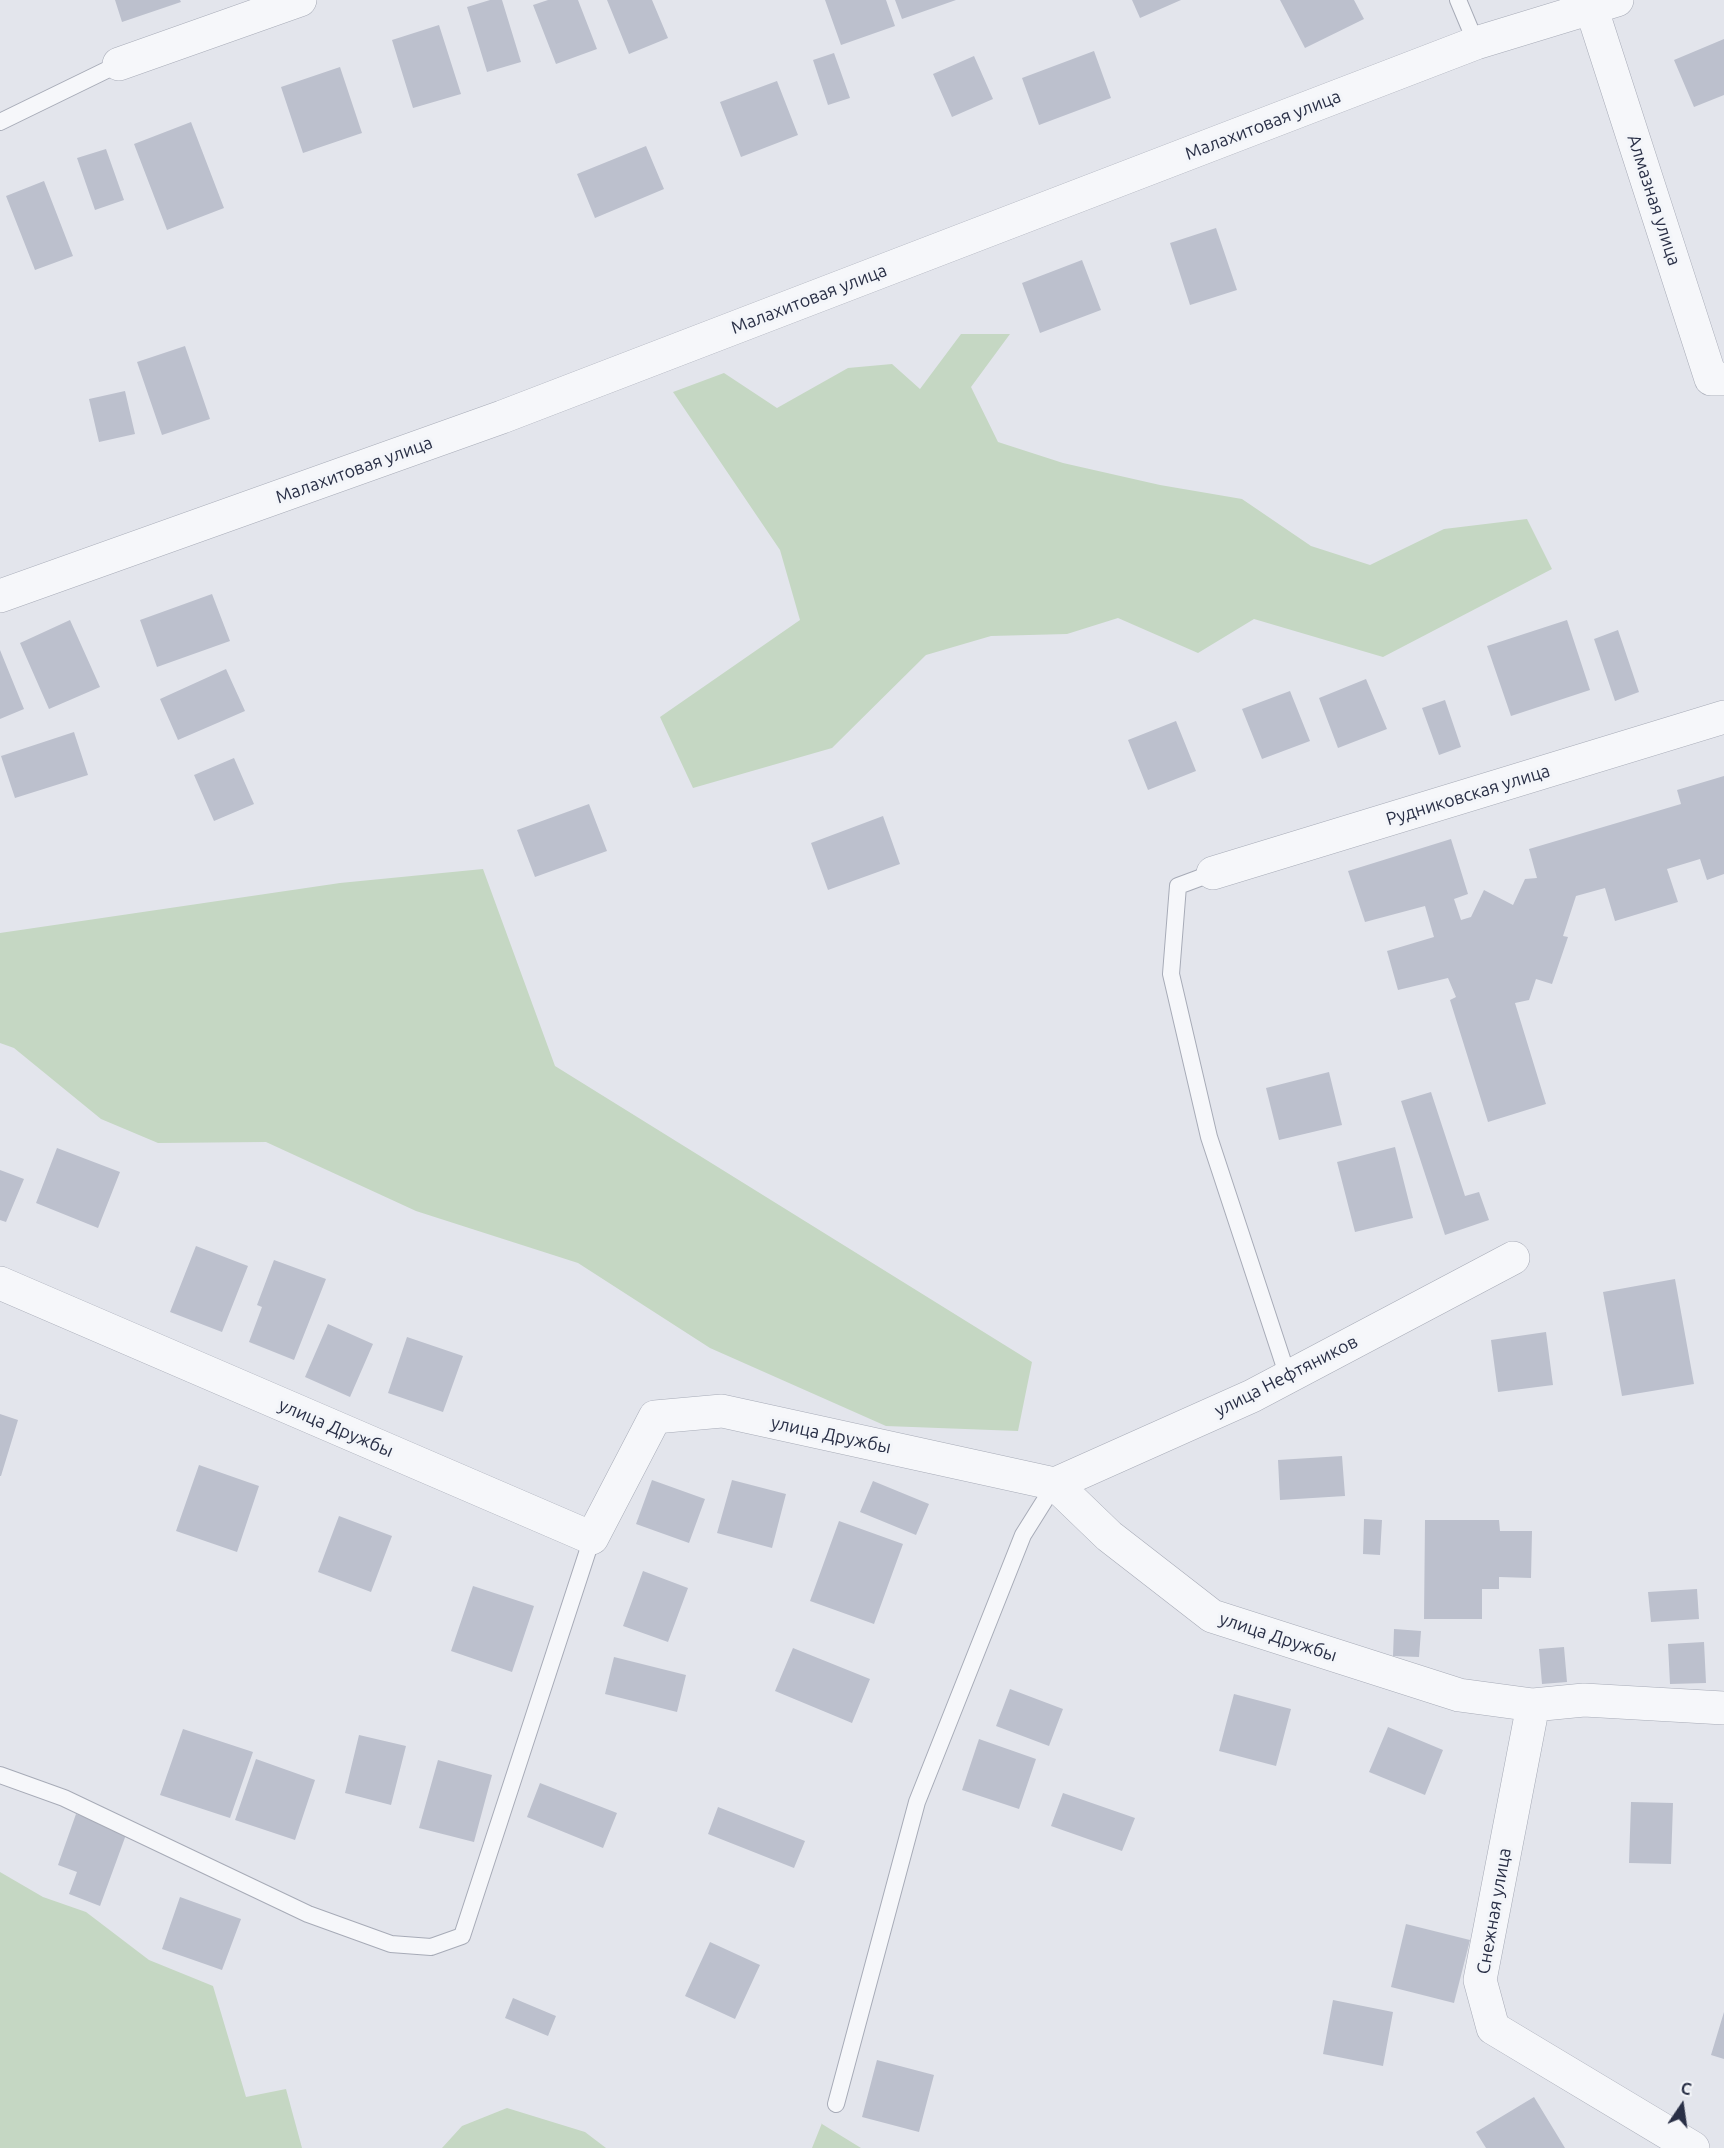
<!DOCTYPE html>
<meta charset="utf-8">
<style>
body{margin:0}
#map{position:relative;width:1724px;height:2148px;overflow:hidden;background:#e3e5ec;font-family:Ubuntu,sans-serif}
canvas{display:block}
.north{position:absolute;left:1652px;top:2076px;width:60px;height:60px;-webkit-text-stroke:4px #f3f5f9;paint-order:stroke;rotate:13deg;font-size:16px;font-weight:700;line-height:24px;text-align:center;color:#292f46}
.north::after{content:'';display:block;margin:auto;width:21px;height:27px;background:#292f46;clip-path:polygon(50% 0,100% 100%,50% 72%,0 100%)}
</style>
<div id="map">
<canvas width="1724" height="2148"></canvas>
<div class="north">С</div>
</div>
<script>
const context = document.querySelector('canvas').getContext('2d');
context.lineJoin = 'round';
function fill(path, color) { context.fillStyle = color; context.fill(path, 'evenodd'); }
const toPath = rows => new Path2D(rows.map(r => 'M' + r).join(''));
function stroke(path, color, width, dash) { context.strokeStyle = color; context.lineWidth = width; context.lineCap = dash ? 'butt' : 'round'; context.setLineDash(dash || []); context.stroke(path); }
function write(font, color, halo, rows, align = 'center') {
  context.font = font + ' Ubuntu,sans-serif'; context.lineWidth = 6; context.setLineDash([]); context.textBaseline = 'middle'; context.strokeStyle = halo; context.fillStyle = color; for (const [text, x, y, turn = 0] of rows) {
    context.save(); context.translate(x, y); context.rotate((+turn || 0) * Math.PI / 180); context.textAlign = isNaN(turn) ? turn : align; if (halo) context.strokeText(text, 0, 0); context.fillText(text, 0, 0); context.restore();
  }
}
const green = toPath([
 [961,334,1010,334,971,387,998,442,1063,463,1160,485,1242,499,1311,546,1370,565,1444,529,1527,519,1552,569,1383,657,1254,619,1198,653,1118,618,1067,634,991,636,926,655,832,748,693,788,660,717,800,620,780,550,673,392,724,373,777,408,848,368,892,364,920,389],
 [483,869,555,1066,1032,1362,1018,1431,886,1426,710,1348,578,1263,416,1211,266,1142,158,1143,101,1119,14,1048,0,1043,0,933,340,883],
 [0,1872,43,1897,86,1912,149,1960,213,1986,246,2097,286,2089,302,2148,0,2148],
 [507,2108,585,2132,606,2148,442,2148,462,2126],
 [822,2123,822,2124,861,2148,812,2148]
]);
const building = toPath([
 [115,0,180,0,181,2,122,22],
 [490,0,502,0,521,62,487,72,467,7],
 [548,0,578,0,597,49,556,64,533,5],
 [607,0,652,0,668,38,629,54],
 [825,0,886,0,895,26,841,45],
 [895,0,956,0,902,19],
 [1132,0,1181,0,1140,18],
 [1280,0,1354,0,1364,19,1305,48],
 [439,25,461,94,413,108,392,40],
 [1724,39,1724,95,1694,107,1674,60],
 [1094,51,1111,98,1039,125,1022,78],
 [834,53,850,98,828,105,813,60],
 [974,56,993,99,952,117,933,74],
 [340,67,362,133,303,153,281,87],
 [777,81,798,135,741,157,720,102],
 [191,122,224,208,167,230,134,144],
 [646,146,664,189,595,218,577,174],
 [106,149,124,200,95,210,77,158],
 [44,181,73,256,35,270,6,196],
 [1216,228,1237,290,1190,305,1170,243],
 [1082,260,1101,310,1040,333,1022,283],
 [185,346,210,419,162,435,137,362],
 [125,391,135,434,99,442,89,399],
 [212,594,230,641,157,667,140,620],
 [70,620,100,687,49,709,20,643],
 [1567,620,1590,690,1511,716,1487,646],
 [1618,630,1639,692,1615,701,1594,639],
 [0,650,24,709,0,719],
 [226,669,245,711,178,740,160,699],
 [1366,679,1387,729,1338,748,1319,698],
 [1290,691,1310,741,1262,759,1242,709],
 [1445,700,1461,747,1439,755,1422,708],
 [1176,721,1196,771,1148,790,1128,740],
 [74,732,88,775,15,798,1,756],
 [234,758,254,804,214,821,194,775],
 [1724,776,1724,874,1707,880,1700,859,1667,869,1678,902,1615,921,1605,888,1576,896,1563,936,1568,937,1552,984,1536,979,1529,1000,1515,1003,1546,1104,1488,1122,1450,1000,1456,997,1448,978,1398,990,1387,951,1434,937,1425,906,1365,922,1348,871,1451,839,1468,894,1454,899,1461,920,1471,917,1484,890,1513,905,1525,879,1537,878,1529,849,1681,804,1677,790],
 [589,804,607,851,535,877,517,830],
 [883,816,900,864,828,890,811,843],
 [1329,1072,1342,1125,1279,1140,1266,1088],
 [1431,1092,1465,1196,1479,1192,1489,1220,1445,1235,1401,1101],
 [1395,1147,1413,1218,1355,1232,1337,1162],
 [57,1148,120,1172,98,1228,36,1203],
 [0,1170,24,1179,6,1222,0,1220],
 [196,1246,248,1266,222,1332,170,1312],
 [274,1260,326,1279,294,1360,249,1342,262,1307,257,1305],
 [1675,1279,1694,1384,1622,1396,1603,1292],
 [328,1324,373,1344,350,1397,305,1377],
 [1546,1332,1553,1385,1498,1392,1491,1340],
 [407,1337,463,1356,443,1412,388,1393],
 [0,1414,18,1420,1,1476,0,1476],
 [1342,1456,1345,1496,1280,1500,1278,1460],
 [199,1465,259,1486,237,1552,176,1531],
 [652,1480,705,1499,689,1543,636,1524],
 [732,1480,786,1494,772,1548,717,1533],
 [873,1481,929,1504,916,1535,860,1512],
 [339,1516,392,1536,371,1592,318,1572],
 [1364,1519,1382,1520,1380,1555,1363,1554],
 [1425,1520,1499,1520,1500,1531,1532,1531,1531,1578,1499,1577,1499,1589,1482,1589,1482,1619,1424,1619],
 [839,1521,903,1544,874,1624,810,1601],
 [643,1571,688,1588,668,1642,623,1626],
 [473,1586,534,1606,512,1672,451,1651],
 [1697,1589,1699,1619,1651,1622,1648,1592],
 [1394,1629,1421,1631,1419,1657,1393,1656],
 [1704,1642,1706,1683,1670,1684,1668,1644],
 [1564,1647,1567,1682,1542,1684,1539,1649],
 [793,1648,870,1679,852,1723,775,1691],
 [614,1657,686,1675,677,1712,605,1694],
 [1010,1689,1063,1709,1049,1746,996,1726],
 [1234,1694,1291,1709,1276,1766,1219,1751],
 [1388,1727,1443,1750,1425,1795,1369,1772],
 [183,1729,253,1752,230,1818,160,1795],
 [359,1735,406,1746,391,1805,345,1793],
 [979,1739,1036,1759,1019,1809,962,1790],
 [256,1759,315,1780,295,1840,235,1820],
 [438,1760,492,1775,474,1842,419,1828],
 [540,1783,617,1813,603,1848,527,1817],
 [1063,1793,1135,1818,1122,1851,1051,1826],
 [1631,1802,1673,1803,1671,1864,1629,1863],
 [718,1807,805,1841,794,1868,708,1834],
 [76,1814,127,1832,100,1906,69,1894,77,1872,58,1865],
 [180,1897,241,1919,222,1970,162,1949],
 [1406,1924,1470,1940,1454,2003,1391,1987],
 [710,1942,760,1965,735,2019,685,1996],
 [513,1998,556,2016,548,2036,505,2018],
 [1333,2000,1393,2012,1383,2066,1323,2054],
 [1724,2012,1724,2059,1711,2055],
 [877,2060,934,2075,919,2132,862,2117],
 [1534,2097,1565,2148,1486,2148,1476,2132]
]);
const lane = toPath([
 [1458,0,1476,43],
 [0,122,119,64],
 [1213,873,1178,886,1171,974,1209,1137,1288,1377],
 [0,1775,64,1798,308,1914,391,1944,431,1947,462,1936,592,1538],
 [836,2104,917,1802,1023,1535,1055,1484]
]);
const street = toPath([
 [1592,10,1711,379,1724,379],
 [119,64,300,0],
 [0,596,502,417,1476,43,1617,0],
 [1213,873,1724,717],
 [0,1283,592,1538,655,1417,722,1411,1055,1484,1109,1536,1212,1616,1459,1695,1533,1705,1584,1700,1724,1708],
 [1055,1484,1252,1396,1513,1258],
 [1533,1705,1480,1980,1493,2028,1693,2148]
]);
const streetNames = [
 ["Малахитовая улица",1263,125,-21],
 ["Алмазная улица",1654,200,72],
 ["Малахитовая улица",809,299,-21],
 ["Малахитовая улица",354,470,-20],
 ["Рудниковская улица",1468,795,-17],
 ["улица Нефтяников",1286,1376,-27],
 ["улица Дружбы",336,1428,23],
 ["улица Дружбы",831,1435,12],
 ["улица Дружбы",1278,1637,18],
 ["Снежная улица",1494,1911,-80]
];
fill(green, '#c5d7c3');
fill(building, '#bcc0cd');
stroke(lane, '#a7abb7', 18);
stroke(street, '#a7abb7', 34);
stroke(lane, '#f6f7fa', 16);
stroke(street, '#f6f7fa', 33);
write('18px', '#292f46', '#f3f5f9', streetNames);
</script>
